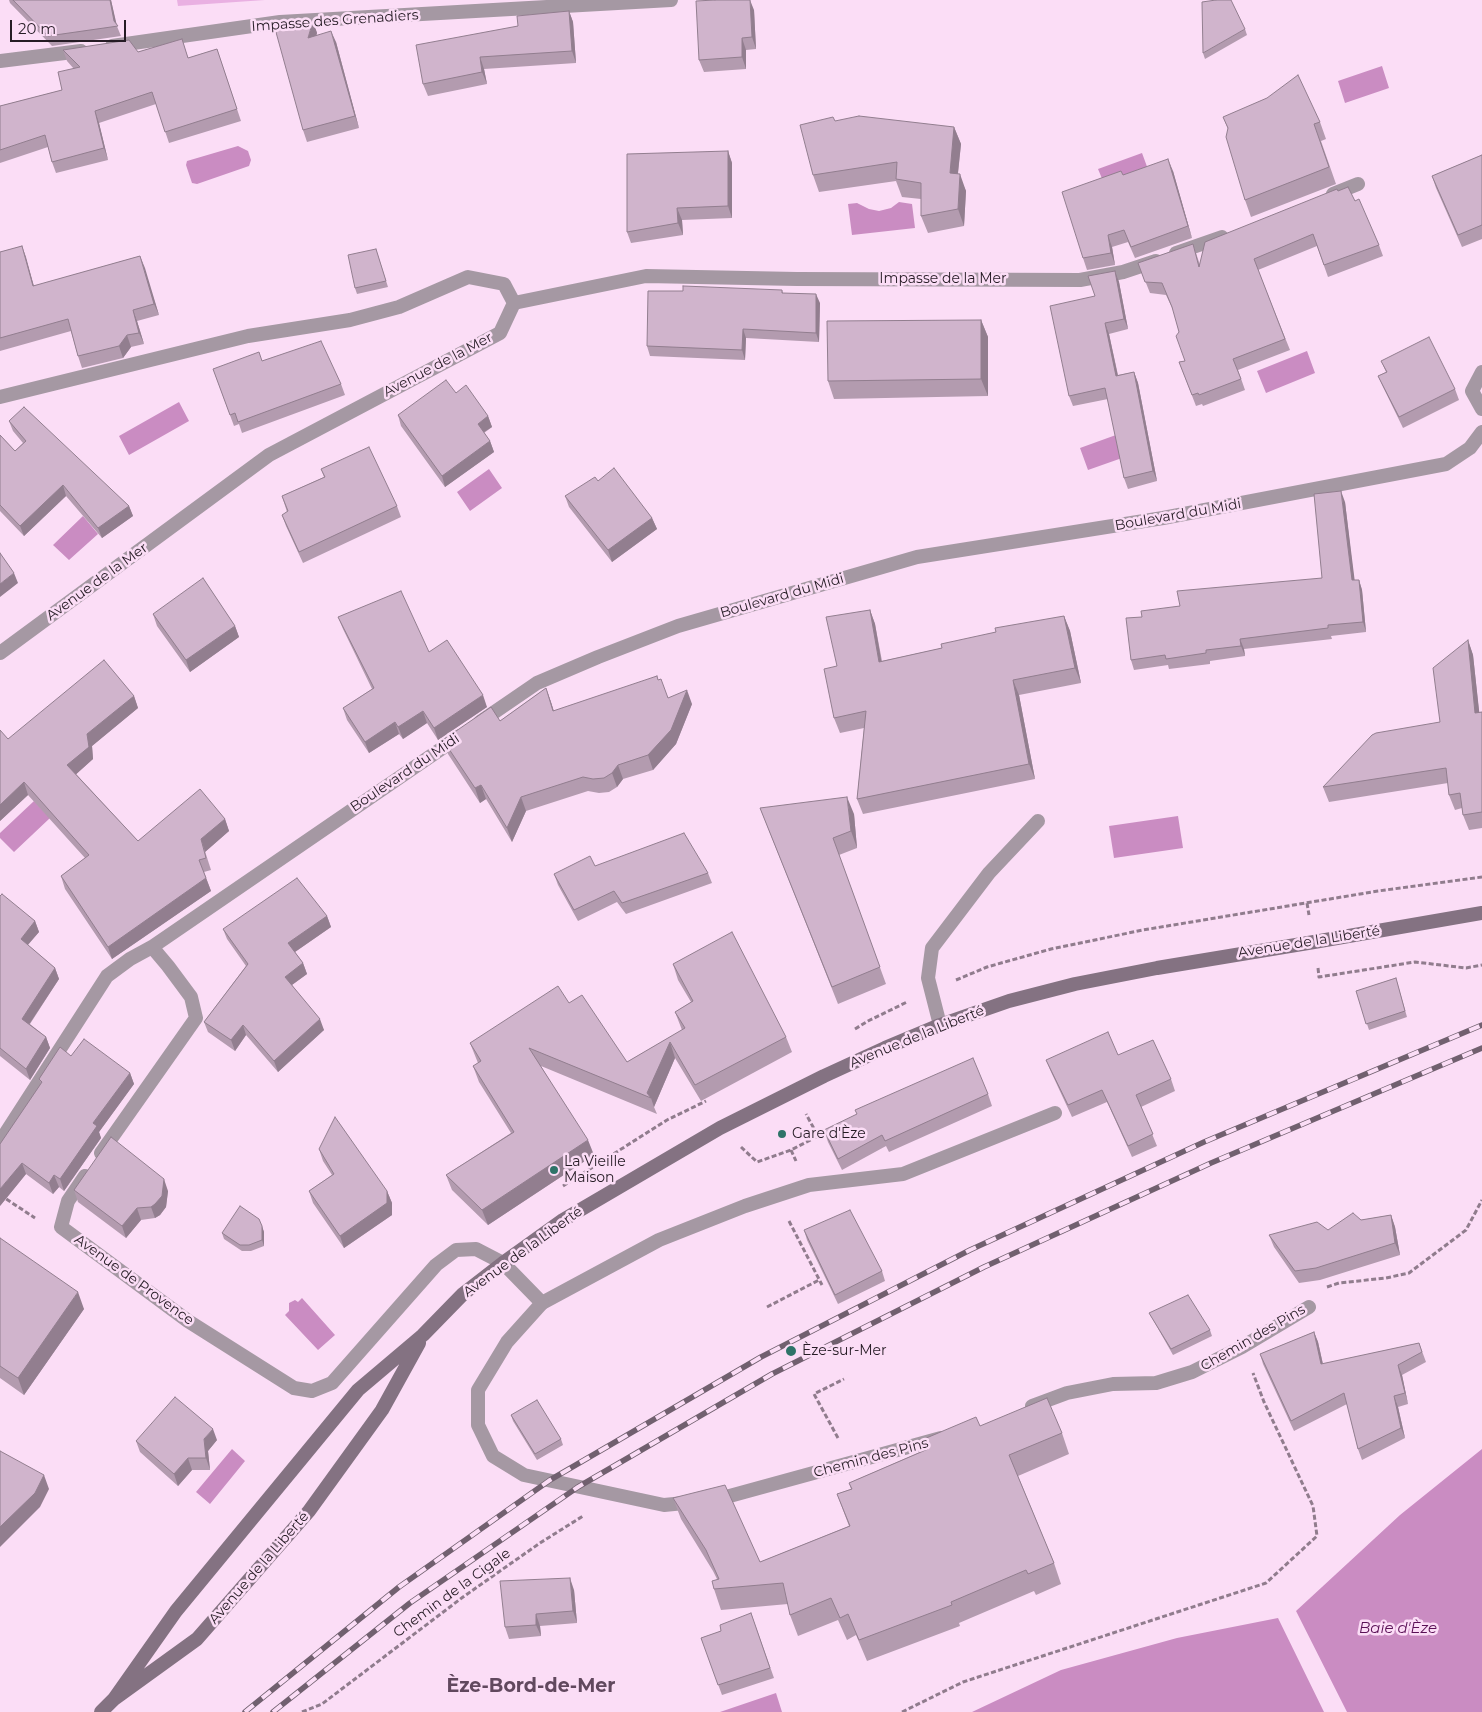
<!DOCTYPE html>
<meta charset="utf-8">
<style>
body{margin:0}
#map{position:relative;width:1482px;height:1712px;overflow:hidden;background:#fbddf6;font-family:Montserrat,sans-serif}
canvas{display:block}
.scale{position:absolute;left:10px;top:20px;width:116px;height:22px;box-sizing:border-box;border:2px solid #261c25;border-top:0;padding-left:6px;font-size:15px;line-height:18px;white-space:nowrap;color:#261c25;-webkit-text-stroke:4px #fbddf6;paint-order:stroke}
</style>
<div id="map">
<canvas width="1482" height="1712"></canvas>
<div class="scale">20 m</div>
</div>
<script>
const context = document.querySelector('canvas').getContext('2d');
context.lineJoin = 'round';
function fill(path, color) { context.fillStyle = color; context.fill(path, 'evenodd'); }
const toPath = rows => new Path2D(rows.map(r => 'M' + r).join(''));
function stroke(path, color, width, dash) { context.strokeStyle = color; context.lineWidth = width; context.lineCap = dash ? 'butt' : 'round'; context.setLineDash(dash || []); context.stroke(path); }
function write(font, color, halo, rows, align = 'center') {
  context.font = font + ' Montserrat,sans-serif'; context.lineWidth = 5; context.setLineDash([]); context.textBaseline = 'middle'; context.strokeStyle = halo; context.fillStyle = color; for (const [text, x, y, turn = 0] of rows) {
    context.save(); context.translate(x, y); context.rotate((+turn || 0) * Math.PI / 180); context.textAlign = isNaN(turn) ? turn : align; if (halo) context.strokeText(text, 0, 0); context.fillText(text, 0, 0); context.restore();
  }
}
const green = toPath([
 [177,0,265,0,178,6]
]);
const water = toPath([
 [1382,66,1389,88,1345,103,1338,81],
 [238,146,248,151,251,160,249,166,197,184,192,183,186,165,187,161],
 [1142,153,1149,172,1106,188,1098,169],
 [899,202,912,204,915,228,852,235,848,204,857,203,869,209,879,211,891,208],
 [1307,351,1315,373,1266,393,1257,371],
 [179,402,189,421,129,455,119,436],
 [1138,427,1122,458,1088,470,1080,448],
 [489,469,502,488,470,511,457,492],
 [83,516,98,534,69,560,53,545],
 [34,801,50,818,14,852,0,838,0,833],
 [1178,816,1183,848,1114,858,1109,826],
 [302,1298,335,1335,318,1350,285,1315,289,1311,289,1303,295,1300,298,1302],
 [232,1449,245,1461,210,1504,196,1492],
 [1482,1449,1482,1712,1347,1712,1296,1611,1400,1515],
 [1278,1618,1324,1712,972,1712,1061,1670,1177,1638],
 [776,1693,782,1712,720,1712]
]);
const path = toPath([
 [1307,903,1309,915],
 [1318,968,1319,977,1415,962,1466,968,1482,965],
 [956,980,987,967,1051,949,1143,930,1378,891,1482,877],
 [855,1029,868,1021,907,1002],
 [741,1147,757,1162,791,1150,818,1136,806,1114],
 [791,1150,796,1161],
 [563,1186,667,1120,706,1101],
 [0,1195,35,1218],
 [789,1221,822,1285],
 [1327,1287,1339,1283,1386,1278,1409,1273,1466,1230,1482,1200],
 [767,1307,819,1280],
 [838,1438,814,1394,844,1379],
 [302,1712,322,1704,463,1597,540,1543,583,1516],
 [902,1712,963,1682,1266,1583,1317,1536,1313,1506,1264,1402,1253,1373]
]);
const service = toPath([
 [112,46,280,22,671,0],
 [0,61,81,51],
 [1333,194,1358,184],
 [1176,253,1222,237],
 [514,303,646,276,797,279,1080,280,1123,272,1156,261],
 [1482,372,1472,391,1482,409],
 [940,1025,928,978,932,948,989,873,1038,821],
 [542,1303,659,1240,745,1206,809,1185,903,1174,1055,1113]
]);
const minor = toPath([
 [0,397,248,336,350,320,399,307,468,277,504,284,514,303,500,333,269,455,0,653],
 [480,722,537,683,598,657,678,626,917,557,1163,518,1446,464,1470,448,1482,432],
 [0,1142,107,976,130,959,152,947,460,736],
 [101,1153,196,1018,191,997,168,966,152,947],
 [85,1176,68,1201,61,1227,188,1321,294,1388,312,1391,332,1383,436,1265,456,1250,476,1249,503,1263,542,1303,507,1342,478,1390,478,1425,493,1456,524,1475,664,1505,715,1500,941,1438],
 [1032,1406,1067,1393,1113,1384,1156,1383,1192,1372,1242,1347,1309,1307]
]);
const secondary = toPath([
 [114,1699,176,1611,358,1390,423,1335,463,1294,503,1263,563,1220,720,1128,824,1076,885,1048,940,1025,1009,1001,1075,984,1157,968,1314,942,1482,913],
 [101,1712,114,1699,197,1639,309,1511,382,1410,419,1343]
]);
const rail = toPath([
 [245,1712,399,1587,550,1480,761,1357,970,1250,1204,1142,1482,1025],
 [273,1712,410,1603,578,1487,772,1374,984,1267,1211,1163,1482,1048]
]);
const wall = toPath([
 [9,0,111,0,116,24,121,36,52,46,10,3],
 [754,10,756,49,746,50,746,69,704,72,699,60],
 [569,11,573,22,576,63,484,69,487,84,428,96,423,84,518,26],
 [313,21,317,33,316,35,336,42,359,128,307,142,303,130],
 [1245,29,1247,35,1205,59,1203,53],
 [182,39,188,58,217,49,241,121,169,143,156,104,99,123,108,160,56,173,52,162,48,147,0,163,0,106,62,90,74,69,67,61,63,50,138,52],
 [1223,117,1320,122,1326,139,1321,141,1336,184,1251,217,1245,200,1228,129],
 [835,121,954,127,961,144,958,174,966,191,964,226,928,233,921,216,921,199,902,197,896,181,819,192,813,175],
 [728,151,732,163,732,218,682,220,683,235,631,243,627,232],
 [1482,155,1482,239,1462,247,1436,188,1432,176],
 [1173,171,1192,238,1135,258,1128,242,1112,247,1115,265,1087,270,1083,258,1123,175],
 [1338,191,1355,201,1379,245,1383,256,1328,277,1317,246,1258,270,1290,350,1238,370,1245,390,1203,406,1202,404,1196,406,1179,362,1185,361,1179,332,1174,312,1166,295,1150,293,1138,263,1193,244,1200,265],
 [22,246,34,286,140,256,159,315,137,321,144,344,131,347,123,358,82,368,78,356,71,331,0,351,0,252],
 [376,249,388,287,357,294,355,288],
 [1115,271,1119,282,1128,329,1109,334,1118,375,1134,372,1138,383,1157,481,1128,489,1124,478,1108,399,1073,406,1069,396,1095,296],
 [782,290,783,293,820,303,819,342,746,338,745,360,650,356,647,346],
 [981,320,988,337,988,396,834,399,828,381],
 [262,361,341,384,345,395,242,433,239,424,234,426,213,369],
 [1381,361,1455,389,1459,400,1403,428,1383,387,1378,376,1386,372],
 [456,393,488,416,492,427,484,433,490,441,494,452,445,487,401,426,398,415],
 [9,421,129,506,133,516,102,538,66,496,24,536,0,511,0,435,15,451,23,443,13,431],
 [321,469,397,506,401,517,303,563,286,526,282,515,287,512,282,496,324,477],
 [598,481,652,518,657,529,612,562,569,507,565,496],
 [1345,502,1354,580,1359,580,1362,590,1366,632,1331,636,1332,639,1244,649,1245,656,1210,661,1210,664,1169,669,1168,665,1134,670,1131,660,1142,617,1180,606,1322,578],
 [870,610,875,624,882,661,942,648,996,632,1064,616,1070,631,1081,683,1019,695,1035,779,863,814,857,799,864,728,840,733,834,718,837,666],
 [153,614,235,626,239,637,190,672,157,626],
 [338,617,429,652,487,707,438,740,427,723,403,739,399,734,369,753,347,720,343,708,372,689,343,629],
 [1468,640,1473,655,1479,712,1482,712,1482,828,1469,830,1463,815,1462,808,1455,810,1449,795,1448,783,1329,802,1323,787,1440,722],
 [658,680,668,698,692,704,676,744,653,770,623,779,617,787,609,792,599,793,588,791,526,811,512,842,486,799,480,803,448,754,443,740,500,721,546,688,554,711],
 [134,696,138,708,92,746,93,759,76,774,138,841,225,819,229,831,205,852,211,870,204,872,211,891,112,959,65,889,61,876,85,858,28,795,0,821,8,739],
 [760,808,854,814,857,848,839,855,886,984,838,1004],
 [595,866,708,873,712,883,626,914,617,902,578,921,558,885,554,874],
 [0,896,35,921,39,932,28,945,55,968,59,979,30,1024,46,1037,50,1048,30,1080,0,1056],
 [327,916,331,927,295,952,303,963,307,974,292,985,324,1030,278,1072,246,1035,235,1051,208,1032,204,1022,246,966,227,939,223,929],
 [673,964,786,1037,792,1052,701,1101,675,1058,654,1107,657,1114,541,1066,594,1155,488,1225,452,1190,446,1175,511,1133,479,1082,473,1066,478,1063,470,1043,569,1003,627,1062,682,1030,675,1012,691,1002,678,980],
 [1396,978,1407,1017,1369,1030,1356,991],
 [1118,1055,1171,1079,1175,1091,1141,1107,1157,1146,1132,1157,1107,1102,1072,1117,1051,1072,1046,1060],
 [71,1056,130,1073,134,1084,99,1132,101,1138,64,1191,59,1187,53,1194,26,1174,0,1206,41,1084,39,1079],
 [988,1094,992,1106,889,1152,886,1146,842,1170,828,1142,824,1130],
 [319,1149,387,1191,392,1203,392,1215,344,1248,313,1203,309,1191,332,1175,323,1161],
 [74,1190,168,1191,166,1207,160,1215,155,1218,141,1220,126,1238,78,1202],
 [1391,1215,1395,1227,1400,1255,1320,1280,1299,1283,1274,1247,1269,1235,1328,1230,1361,1220],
 [259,1219,264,1232,264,1246,251,1251,242,1251,224,1239,222,1233],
 [804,1230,882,1271,885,1281,838,1304,807,1240],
 [0,1238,84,1309,24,1395,0,1378],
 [1149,1313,1210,1330,1212,1336,1173,1355,1152,1318],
 [1314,1332,1318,1342,1323,1364,1419,1343,1426,1362,1402,1375,1408,1404,1398,1407,1405,1438,1362,1460,1358,1449,1347,1404,1294,1431,1263,1364,1260,1354],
 [511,1415,561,1439,563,1445,537,1460,513,1421],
 [980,1426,1062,1433,1069,1454,1018,1476,1054,1563,1061,1584,1036,1595,1034,1591,959,1623,960,1626,867,1661,856,1635,847,1640,838,1620,798,1636,790,1615,788,1604,721,1610,714,1589,717,1579,713,1571,681,1519,673,1498,760,1562,849,1526,837,1494,851,1489,849,1483,927,1449,924,1439],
 [217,1440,208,1451,210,1470,192,1470,178,1486,140,1452,136,1441],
 [574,1590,577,1623,540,1626,541,1636,509,1639,505,1627],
 [751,1613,774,1678,722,1695,701,1638,721,1631]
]);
const shadedWall = toPath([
 [110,0,111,0,117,26,114,21],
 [750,0,754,10,756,49,752,37],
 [569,11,573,22,576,63,572,51],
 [313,21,317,33,313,50,308,38],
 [331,31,336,42,359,128,355,116],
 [742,38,746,50,746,69,742,57],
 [480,57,484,69,487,84,482,72],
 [95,111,99,123,108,160,104,148],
 [954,127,961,144,956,190,950,173],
 [728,151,732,163,732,218,728,206],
 [1168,159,1173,171,1192,238,1188,226],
 [960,174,966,191,964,226,958,209],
 [677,208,682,220,683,235,678,223],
 [1108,235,1112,247,1115,265,1111,253],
 [22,246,26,257,37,298,33,286],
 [140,256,145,268,159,315,154,304],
 [1115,271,1119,282,1128,329,1124,319],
 [816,294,820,303,819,342,816,333],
 [133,310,137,321,144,344,139,333],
 [981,320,988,337,988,396,981,379],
 [1105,323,1109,334,1120,386,1116,376],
 [743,329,746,338,745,360,742,350],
 [127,335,131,347,123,358,119,346],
 [1134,372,1138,383,1157,481,1153,471],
 [488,416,492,427,481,434,478,424],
 [490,441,494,452,445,487,442,476],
 [63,485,66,496,24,536,20,526],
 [1341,491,1345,502,1356,591,1352,580],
 [129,506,133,516,102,538,98,528],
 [652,518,657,529,612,562,608,550],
 [14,573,18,583,0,597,0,584],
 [1359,580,1362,590,1366,632,1363,622],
 [870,610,875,624,884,677,879,662],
 [1064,616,1070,631,1081,683,1075,668],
 [235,626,239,637,190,672,186,660],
 [1240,639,1244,649,1245,656,1241,646],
 [1468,640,1473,655,1481,728,1475,713],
 [1013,680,1019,695,1035,779,1029,764],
 [546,688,551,702,558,726,553,711],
 [687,690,692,704,676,744,653,770,648,755],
 [483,695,487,707,438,740,434,728],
 [134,696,138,708,92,746,93,759,72,778,67,765,87,734],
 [423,711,427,723,403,739,398,727],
 [395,722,399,734,369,753,365,742],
 [618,765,623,779,617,787,612,773],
 [24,782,28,795,0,821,0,805],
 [481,785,486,799,480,803,475,788],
 [521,797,526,811,512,842,507,828],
 [847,797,854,814,857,848,851,831],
 [225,819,229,831,205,852,211,870,201,839],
 [206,878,211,891,112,959,108,947],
 [327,916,331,927,292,954,288,943],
 [35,921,39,932,24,949,21,939],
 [303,963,307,974,289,987,285,977],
 [55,968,59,979,26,1029,22,1019],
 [320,1019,324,1030,278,1072,274,1061],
 [243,1025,246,1035,235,1051,231,1040],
 [46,1037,50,1048,30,1080,26,1069],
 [670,1042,675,1058,654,1107,651,1098,647,1093],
 [130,1073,134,1084,99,1132,101,1138,64,1191,60,1179,93,1123],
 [588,1140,594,1155,488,1225,482,1210],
 [22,1163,26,1174,0,1206,0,1189],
 [54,1175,59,1187,53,1194,49,1183],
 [164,1179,168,1191,166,1207,160,1215,155,1218,151,1207],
 [387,1191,392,1203,392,1215,344,1248,340,1236],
 [137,1208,141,1220,126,1238,122,1226],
 [1391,1215,1395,1227,1400,1255,1395,1243],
 [262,1226,264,1232,264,1246,262,1240],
 [78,1292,84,1309,24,1395,18,1378],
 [1314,1332,1318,1342,1325,1374,1321,1364],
 [1398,1365,1402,1375,1408,1404,1405,1393],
 [1394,1396,1398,1407,1405,1438,1401,1428],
 [213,1429,217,1440,208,1451,210,1470,206,1458,204,1439],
 [188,1458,192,1470,178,1486,174,1474],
 [44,1475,49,1489,40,1507,0,1547,0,1527],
 [570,1578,574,1590,577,1623,573,1611],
 [536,1614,540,1626,541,1636,536,1625]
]);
const building = toPath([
 [13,0,110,0,114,21,118,26,48,36,13,0],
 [715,0,750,0,752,37,742,38,742,57,699,60,696,1,715,0],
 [1216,0,1231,0,1245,29,1203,53,1202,2,1216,0],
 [569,11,572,51,480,57,482,72,423,84,416,45,518,26,517,16,569,11],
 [313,21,308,38,331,31,355,116,303,130,274,25,313,21],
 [182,39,188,58,217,49,237,109,165,132,152,92,95,111,104,148,52,162,45,135,0,150,0,106,62,90,58,72,80,67,63,50,129,40,138,52,182,39],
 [1298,75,1320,122,1314,124,1329,167,1245,200,1226,137,1228,128,1223,117,1267,98,1298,75],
 [859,116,954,127,950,173,960,174,958,209,921,216,921,183,896,179,897,162,813,175,800,125,833,117,835,121,859,116],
 [728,151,728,206,677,208,678,223,627,232,627,154,728,151],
 [1482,155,1482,225,1458,235,1432,176,1482,155],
 [1168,159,1188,226,1131,247,1124,230,1108,235,1111,253,1083,258,1062,192,1121,171,1123,175,1168,159],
 [1348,187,1355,201,1359,199,1379,245,1324,265,1313,234,1254,259,1285,339,1233,359,1241,379,1199,395,1198,393,1192,395,1179,362,1185,361,1176,336,1179,332,1172,307,1162,283,1145,282,1138,263,1193,244,1199,267,1205,242,1337,189,1338,191,1348,187],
 [22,246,33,286,140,256,154,304,133,310,139,333,127,335,119,346,78,356,68,319,0,338,0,252,22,246],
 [376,249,386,281,355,288,348,255,376,249],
 [1115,271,1124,319,1105,323,1116,376,1134,372,1153,471,1124,478,1105,388,1069,396,1050,306,1095,296,1088,276,1115,271],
 [683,286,782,290,782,293,816,294,816,333,743,329,742,350,647,346,648,291,683,291,683,286],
 [981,320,981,379,828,381,827,321,981,320],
 [1429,337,1455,389,1399,417,1378,376,1387,372,1381,361,1429,337],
 [321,341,341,384,238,422,235,413,230,415,213,369,259,352,262,361,321,341],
 [446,380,456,393,466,385,488,416,478,424,490,441,442,476,398,415,446,380],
 [24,407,129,506,98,528,63,485,20,526,0,505,0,435,15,451,26,441,9,421,24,407],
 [369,447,397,506,299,552,282,515,288,511,282,496,325,477,321,469,369,447],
 [614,468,652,518,608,550,565,496,595,477,598,481,614,468],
 [1341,491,1352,580,1359,580,1363,622,1328,625,1328,628,1240,639,1241,646,1206,650,1206,653,1166,659,1165,655,1131,660,1126,618,1142,617,1141,611,1180,606,1177,591,1322,578,1314,494,1341,491],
 [0,553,14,573,0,584,0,553],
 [203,578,235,626,186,660,153,614,203,578],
 [401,591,429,652,447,640,483,695,434,728,423,711,398,727,395,722,365,742,343,708,374,688,338,617,401,591],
 [870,610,879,662,942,648,941,644,996,632,995,628,1064,616,1075,668,1013,680,1029,764,857,799,866,711,834,718,824,669,837,666,826,617,870,610],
 [1468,640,1475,713,1482,712,1482,812,1463,815,1460,793,1449,795,1446,768,1323,787,1372,735,1376,733,1440,722,1433,668,1468,640],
 [104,660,134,696,87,734,89,747,67,765,138,841,200,789,225,819,201,839,206,858,199,860,206,878,108,947,61,876,89,855,24,782,0,805,0,730,8,739,104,660],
 [657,676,658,680,661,679,668,698,687,690,671,730,648,755,618,765,612,773,604,778,593,779,583,777,521,797,507,828,481,785,475,788,443,740,491,707,500,721,546,688,553,711,657,676],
 [847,797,851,831,833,838,880,967,832,987,760,808,847,797],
 [684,833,708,873,622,903,614,891,574,910,554,874,590,856,595,866,684,833],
 [297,878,327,916,288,943,303,963,285,977,320,1019,274,1061,243,1025,231,1040,204,1022,248,964,223,929,297,878],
 [2,894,35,921,21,939,55,968,22,1019,46,1037,26,1069,0,1048,0,896,2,894],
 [732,932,786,1037,695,1085,670,1042,647,1093,651,1098,529,1048,588,1140,482,1210,446,1175,514,1132,473,1066,481,1061,470,1043,558,986,569,1003,582,995,627,1062,685,1028,675,1012,693,1001,673,964,732,932],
 [1396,978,1405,1011,1366,1024,1356,991,1396,978],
 [1108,1032,1118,1055,1153,1040,1171,1079,1136,1095,1153,1134,1128,1146,1102,1090,1068,1105,1046,1060,1108,1032],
 [84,1039,130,1073,93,1123,97,1126,60,1179,54,1175,49,1183,22,1163,0,1189,0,1144,42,1082,39,1079,60,1047,71,1056,84,1039],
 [973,1058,988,1094,885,1141,882,1135,838,1159,824,1130,857,1114,855,1110,973,1058],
 [335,1117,387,1191,387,1203,340,1236,309,1191,334,1174,319,1149,335,1117],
 [111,1137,164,1179,162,1196,155,1204,151,1207,137,1208,122,1226,74,1190,111,1137],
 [240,1206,259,1219,262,1226,262,1240,249,1245,240,1245,222,1233,240,1206],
 [850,1210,882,1271,835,1295,804,1230,850,1210],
 [1353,1213,1361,1220,1391,1215,1395,1243,1316,1268,1295,1271,1269,1235,1317,1222,1328,1230,1353,1213],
 [0,1238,78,1292,18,1378,0,1366,0,1238],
 [1188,1295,1210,1330,1171,1349,1149,1313,1188,1295],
 [1314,1332,1321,1364,1419,1343,1422,1352,1398,1365,1405,1393,1394,1396,1401,1428,1358,1449,1344,1393,1291,1421,1260,1354,1314,1332],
 [175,1397,213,1429,204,1439,206,1458,188,1458,174,1474,136,1441,175,1397],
 [1047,1398,1062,1433,1009,1455,1054,1563,1028,1574,1026,1570,951,1602,952,1605,859,1640,848,1614,840,1618,831,1598,790,1615,783,1583,714,1589,712,1581,719,1579,706,1550,673,1498,725,1485,760,1562,850,1526,837,1494,852,1489,849,1483,928,1449,924,1439,976,1417,980,1426,1047,1398],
 [537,1400,561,1439,535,1454,511,1415,537,1400],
 [0,1451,44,1475,35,1493,0,1527,0,1451],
 [570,1578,573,1611,536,1614,536,1625,505,1627,500,1581,570,1578],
 [751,1613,770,1668,718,1685,701,1638,721,1631,720,1625,751,1613]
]);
const markers = [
 [782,1134,5,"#2e7368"],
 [554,1170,5,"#2e7368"],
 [791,1351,6,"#2e7368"]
];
const streetNames = [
 ["Impasse des Grenadiers",335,21,-4],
 ["Impasse de la Mer",943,279],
 ["Avenue de la Mer",438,365,-28],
 ["Boulevard du Midi",1178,515,-10],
 ["Avenue de la Mer",97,582,-36],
 ["Boulevard du Midi",782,596,-16],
 ["Boulevard du Midi",405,773,-34],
 ["Avenue de la Liberté",1309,942,-9],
 ["Avenue de la Liberté",917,1037,-22],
 ["Avenue de la Liberté",523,1252,-36],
 ["Avenue de Provence",134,1280,36],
 ["Chemin des Pins",1253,1338,-30],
 ["Chemin des Pins",871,1458,-15],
 ["Avenue de la Liberté",259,1568,-49],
 ["Chemin de la Cigale",452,1593,-36]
];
const poiNames = [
 ["Gare d'Èze",792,1134],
 ["La Vieille",564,1162],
 ["Maison",564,1178],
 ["Èze-sur-Mer",802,1351]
];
const waterNames = [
 ["Baie d'Èze",1398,1629]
];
const districtNames = [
 ["Èze-Bord-de-Mer",531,1686]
];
fill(green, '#e9b0e2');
fill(water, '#ca8cc2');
stroke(path, '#907c8d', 3, [5, 2.5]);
stroke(service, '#a598a3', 14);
stroke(minor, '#a598a3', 14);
stroke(secondary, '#847282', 14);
stroke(rail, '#71606f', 5.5);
stroke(rail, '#fbddf6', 4, [11]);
fill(wall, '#b39baf');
fill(shadedWall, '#927e8f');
fill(building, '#d0b4cc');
stroke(building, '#927e8f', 1);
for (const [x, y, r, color] of markers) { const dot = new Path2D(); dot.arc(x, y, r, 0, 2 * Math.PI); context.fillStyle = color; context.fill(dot); stroke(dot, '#fbddf6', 2); }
write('14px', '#261c25', '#fbddf6', streetNames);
write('14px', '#261c25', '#fbddf6', poiNames, 'left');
write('italic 15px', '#5a1056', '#fbddf6', waterNames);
write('bold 19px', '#61485e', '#fbddf6', districtNames);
</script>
